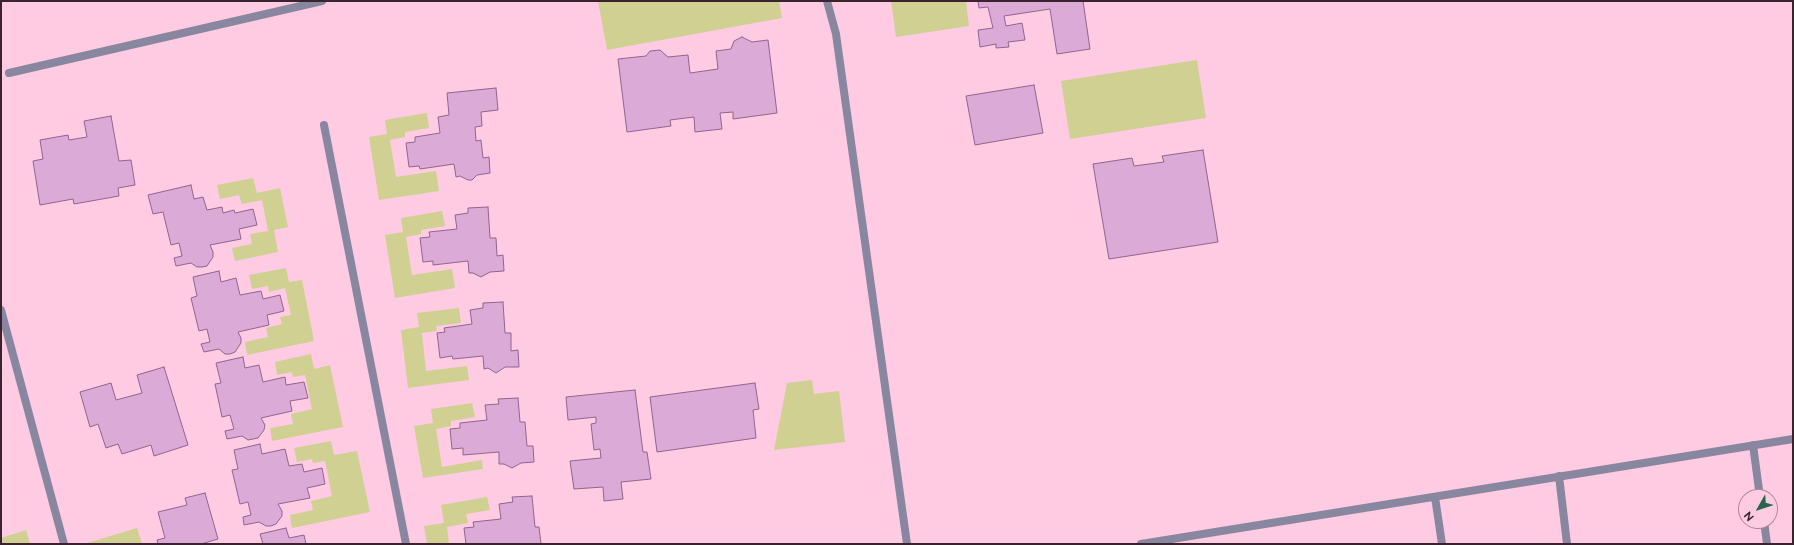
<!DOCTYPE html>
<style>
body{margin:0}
#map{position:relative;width:1794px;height:545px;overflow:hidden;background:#ffcbe3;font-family:Raleway,sans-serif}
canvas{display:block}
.frame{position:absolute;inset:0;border:2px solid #3a222e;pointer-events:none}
.north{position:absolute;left:1738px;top:489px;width:40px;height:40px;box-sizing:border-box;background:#ffcbe3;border:1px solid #b0879b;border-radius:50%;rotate:231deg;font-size:11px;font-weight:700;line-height:16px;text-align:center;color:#3a222e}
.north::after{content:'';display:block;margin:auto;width:14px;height:18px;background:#286652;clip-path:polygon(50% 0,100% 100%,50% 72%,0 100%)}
</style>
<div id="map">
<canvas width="1794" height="545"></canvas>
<div class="frame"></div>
<div class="north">N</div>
</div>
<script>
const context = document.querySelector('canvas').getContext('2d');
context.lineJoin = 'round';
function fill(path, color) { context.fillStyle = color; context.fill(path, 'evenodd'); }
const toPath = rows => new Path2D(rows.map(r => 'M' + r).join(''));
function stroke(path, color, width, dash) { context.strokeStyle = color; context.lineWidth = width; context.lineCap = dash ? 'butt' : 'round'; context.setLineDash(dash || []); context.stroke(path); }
const green = toPath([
 [598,1,779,1,782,18,607,50],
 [891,1,966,1,969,26,896,37],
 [1197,60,1206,118,1070,139,1061,81],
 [427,113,429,128,405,132,405,137,390,140,396,177,436,171,439,191,379,200,369,137,387,134,385,120],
 [253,178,257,193,280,188,288,227,274,230,278,252,235,261,232,248,252,244,250,234,268,231,262,200,242,204,239,195,220,199,217,185],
 [442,211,445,226,421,230,421,234,406,237,412,275,452,269,455,288,395,298,385,235,403,232,401,218],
 [286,268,289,282,302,280,314,341,247,355,245,342,268,337,266,328,282,324,280,317,291,315,285,288,269,292,268,286,252,289,249,275],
 [459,308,461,323,436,326,437,331,422,333,426,371,467,366,469,380,408,388,401,330,419,327,417,313],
 [311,354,314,369,330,365,343,427,272,441,270,428,293,424,291,414,312,409,305,375,293,377,292,372,277,375,275,362],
 [812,380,814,394,839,391,845,442,774,450,787,383],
 [472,403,475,417,451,421,451,426,436,429,442,467,482,460,483,469,423,478,414,426,433,423,431,409],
 [331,441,334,455,357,451,370,512,292,528,290,515,313,510,311,501,332,496,325,461,313,463,312,459,297,462,294,448],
 [487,497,490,510,466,514,468,523,447,527,449,544,427,544,424,526,444,523,441,505],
 [137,528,142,544,87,544,87,543],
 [26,530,30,544,1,544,1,538]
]);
const building = toPath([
 [978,1,1083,1,1090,49,1057,54,1050,9,1004,16,1006,26,1022,23,1025,40,1008,42,1009,47,996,48,996,44,980,47,978,30,993,28,988,7,979,8,978,1],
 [742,37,752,42,768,40,777,113,733,119,733,112,720,113,722,129,695,132,694,117,670,120,671,126,627,132,618,59,646,56,650,51,660,50,668,57,688,55,690,73,718,69,716,51,731,49,734,41,742,37],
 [1034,85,1043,133,975,145,966,96,1034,85],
 [496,88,498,110,481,112,482,126,475,127,476,141,481,140,483,158,489,157,490,173,477,175,472,180,468,180,460,176,456,177,454,164,420,169,419,166,409,167,406,143,415,142,415,137,440,133,438,117,449,115,447,93,496,88],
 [111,116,119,161,131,160,135,185,118,188,119,196,74,204,73,199,40,205,33,161,43,159,40,140,68,135,69,140,87,137,84,121,111,116],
 [1203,150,1218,242,1109,259,1093,164,1132,158,1134,166,1164,162,1162,156,1203,150],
 [191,185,194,199,203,197,207,210,222,207,223,213,234,210,235,213,253,209,257,225,239,229,241,239,210,245,213,252,213,257,207,266,202,267,197,267,191,263,176,266,174,258,182,256,179,243,171,245,163,212,153,214,148,195,191,185],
 [488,207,490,238,496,238,497,256,503,255,504,271,490,272,481,277,473,273,469,273,468,261,433,265,433,261,423,262,420,238,430,237,429,232,457,229,455,215,468,213,468,208,488,207],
 [219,271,221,282,236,278,240,295,261,291,263,299,280,295,284,311,267,315,269,325,238,332,241,338,241,343,235,352,230,354,225,354,219,349,204,352,201,344,210,342,207,329,199,331,191,298,197,296,193,277,219,271],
 [503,302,505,333,511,333,511,351,518,350,519,367,505,367,496,373,488,368,484,369,483,356,453,359,452,356,440,358,437,333,445,332,444,328,472,324,470,310,483,308,483,303,503,302],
 [243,357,245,368,259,365,263,382,285,377,286,385,304,382,308,398,290,401,292,411,261,418,265,425,264,430,258,438,248,440,242,436,227,439,225,431,234,429,230,415,222,417,215,384,221,383,216,363,243,357],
 [164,367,188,445,154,456,151,445,122,454,118,444,106,448,98,424,90,427,80,392,111,383,116,400,142,393,137,375,164,367],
 [755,383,759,409,753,410,756,438,657,452,650,397,755,383],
 [635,390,643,452,647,452,651,479,621,482,623,499,604,501,603,487,574,489,570,461,601,458,600,449,594,450,591,424,596,423,596,417,568,420,566,397,635,390],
 [518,398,520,422,525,422,527,446,533,446,534,462,521,463,512,468,504,464,499,464,499,452,463,455,463,448,452,449,450,429,460,428,460,423,487,420,485,405,499,404,498,399,518,398],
 [260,444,262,454,285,449,289,466,302,464,304,472,322,468,325,484,307,488,310,498,278,504,282,511,282,516,276,524,271,526,266,526,259,522,244,525,243,517,251,515,248,502,240,504,232,470,238,469,234,450,260,444],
 [205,493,218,539,201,544,158,544,157,540,165,538,158,512,187,505,185,498,205,493],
 [532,496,535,527,539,527,541,544,466,544,464,528,474,527,473,522,501,519,499,504,513,502,512,497,532,496],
 [286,528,289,538,304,535,306,544,263,544,260,534,286,528]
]);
const minor = toPath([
 [827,1,836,34,907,544],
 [9,73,322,1],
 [324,125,406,544],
 [1,310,64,544],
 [1753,445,1760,497],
 [1559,476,1567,544],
 [1435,497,1442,544],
 [1764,521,1767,544],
 [1141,544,1793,439]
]);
fill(green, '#cfd092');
fill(building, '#dbaad7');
stroke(building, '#91648e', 1);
stroke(minor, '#8987a0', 8);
</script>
